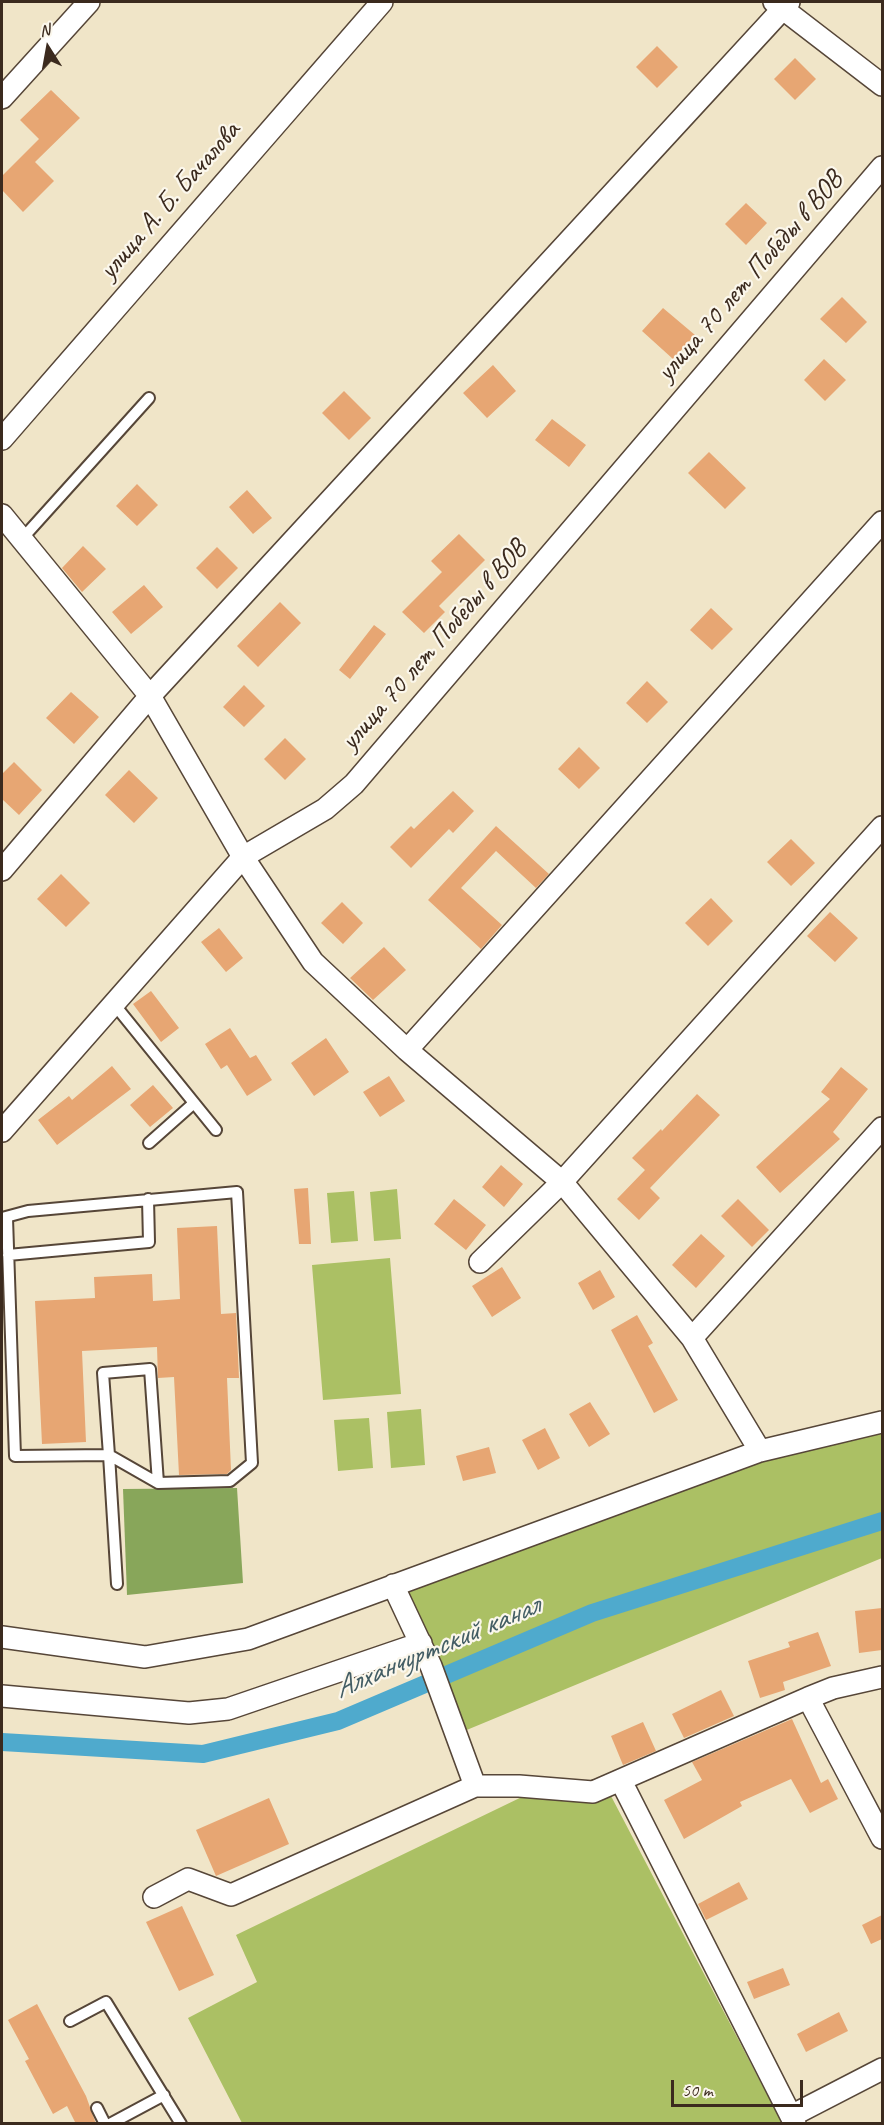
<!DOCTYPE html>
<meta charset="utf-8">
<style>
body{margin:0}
#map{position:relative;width:884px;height:2125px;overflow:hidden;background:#f0e5c8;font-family:Caveat,sans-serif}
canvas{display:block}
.frame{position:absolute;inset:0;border:3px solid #3b2a1e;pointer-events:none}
.north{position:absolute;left:18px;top:18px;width:60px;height:60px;-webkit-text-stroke:4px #fbf7ec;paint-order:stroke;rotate:349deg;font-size:16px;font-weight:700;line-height:24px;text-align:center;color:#3b2a1e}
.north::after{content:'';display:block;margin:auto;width:21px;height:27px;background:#3b2a1e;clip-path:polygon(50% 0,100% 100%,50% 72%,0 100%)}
.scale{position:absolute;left:671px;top:2080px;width:132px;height:27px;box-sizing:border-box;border:3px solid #3b2a1e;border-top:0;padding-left:8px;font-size:18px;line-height:21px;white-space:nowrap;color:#3b2a1e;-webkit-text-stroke:4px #fbf7ec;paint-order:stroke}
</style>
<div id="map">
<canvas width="884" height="2125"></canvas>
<div class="frame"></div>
<div class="north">N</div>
<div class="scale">50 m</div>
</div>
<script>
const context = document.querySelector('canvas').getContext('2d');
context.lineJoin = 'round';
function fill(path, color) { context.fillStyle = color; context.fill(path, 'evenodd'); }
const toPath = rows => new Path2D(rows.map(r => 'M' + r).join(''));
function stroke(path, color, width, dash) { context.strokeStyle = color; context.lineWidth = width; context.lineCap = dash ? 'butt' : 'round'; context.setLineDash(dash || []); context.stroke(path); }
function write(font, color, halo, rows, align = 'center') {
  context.font = font + ' Caveat,sans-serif'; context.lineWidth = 4.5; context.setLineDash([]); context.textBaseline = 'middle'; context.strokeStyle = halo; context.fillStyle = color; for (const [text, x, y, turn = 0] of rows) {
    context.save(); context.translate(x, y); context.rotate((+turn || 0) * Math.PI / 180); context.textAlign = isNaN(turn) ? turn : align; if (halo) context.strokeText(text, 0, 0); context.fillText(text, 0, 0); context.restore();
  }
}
const green = toPath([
 [397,1189,401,1239,374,1241,370,1192],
 [354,1191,358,1241,331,1243,327,1193],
 [390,1258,401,1394,323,1400,312,1265],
 [421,1409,425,1465,391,1468,387,1412],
 [369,1418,373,1468,338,1471,334,1420],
 [882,1422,882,1558,457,1734,393,1585,760,1451],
 [528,1794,611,1796,782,2123,242,2123,188,2018,257,1982,236,1935]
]);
const forest = toPath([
 [237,1488,243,1583,127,1595,123,1489]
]);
const canal = toPath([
 [2,1742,203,1754,338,1721,592,1613,882,1521]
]);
const building = toPath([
 [657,46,678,67,657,88,636,67],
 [795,58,816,79,795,100,774,79],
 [51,90,80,118,35,162,54,181,23,212,2,190,2,176,39,139,20,120],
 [746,203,767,223,746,245,725,224],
 [842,297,867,322,846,343,820,319],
 [663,308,695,335,673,359,642,331],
 [824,359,846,380,825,401,804,380],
 [493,365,516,391,487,418,463,393],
 [344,391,371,418,349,440,322,413],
 [552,419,586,445,569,467,535,440],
 [709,452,746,488,725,509,688,473],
 [137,484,158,505,137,526,116,506],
 [247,490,272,518,253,534,229,507],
 [459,534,485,560,439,606,445,612,424,633,402,612,442,572,431,561],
 [83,546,106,569,82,592,62,568],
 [217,547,238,568,217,589,196,568],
 [144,585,163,607,131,634,112,612],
 [280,602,301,623,258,667,237,646],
 [711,608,733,629,712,650,690,630],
 [374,625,386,634,350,679,339,670],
 [647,681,668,702,647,723,626,703],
 [244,685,265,706,244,727,223,707],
 [71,692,99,717,74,744,46,718],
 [285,738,306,759,285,780,264,759],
 [579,747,600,768,579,789,558,769],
 [14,762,42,790,19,815,2,799,2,774],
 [129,770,158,798,134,823,105,795],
 [453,791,474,811,453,833,449,829,411,868,390,847,411,826,414,829],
 [496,826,549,874,536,888,496,851,461,888,502,925,481,949,428,900],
 [791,839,815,863,791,886,767,862],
 [61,874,90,903,66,927,37,899],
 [711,898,733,921,708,946,685,923],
 [342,902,363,923,343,944,321,923],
 [830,912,858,938,835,962,807,936],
 [219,928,243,958,226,972,201,942],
 [384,947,406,970,373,1000,350,978],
 [151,991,179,1028,161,1042,133,1004],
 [230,1028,250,1058,256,1055,272,1080,247,1096,227,1065,221,1069,205,1044],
 [326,1038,349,1072,314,1096,291,1063],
 [112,1066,131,1089,57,1145,38,1120,69,1096,72,1100],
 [841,1067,868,1089,833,1132,840,1139,780,1193,756,1167,830,1099,821,1092],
 [389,1076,405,1101,380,1117,363,1092],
 [153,1085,173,1108,150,1127,130,1105],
 [697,1094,720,1115,650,1188,660,1198,639,1220,617,1199,645,1170,632,1158,661,1129,662,1131],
 [501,1165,523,1184,504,1207,482,1187],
 [308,1188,311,1244,299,1244,294,1189],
 [454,1199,486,1225,466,1250,434,1224],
 [738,1199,769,1230,752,1247,721,1216],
 [217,1226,221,1314,236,1313,239,1378,227,1378,231,1470,227,1474,179,1475,174,1377,158,1378,157,1347,82,1351,86,1442,42,1444,35,1301,95,1298,94,1277,152,1274,153,1301,180,1299,177,1228],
 [701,1234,725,1256,696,1288,672,1265],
 [502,1267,521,1298,492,1317,472,1286],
 [600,1270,615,1297,593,1310,578,1283],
 [637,1315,653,1343,648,1346,678,1400,654,1413,611,1330],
 [590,1402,610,1434,589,1447,569,1414],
 [545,1428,560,1458,538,1470,522,1440],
 [489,1447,496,1473,463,1481,456,1456],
 [882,1608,882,1650,859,1653,855,1611],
 [818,1632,831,1666,783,1682,785,1690,760,1698,748,1661,790,1647,788,1642],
 [721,1690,734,1716,684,1738,672,1714],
 [792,1719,821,1783,828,1779,838,1799,810,1813,791,1779,740,1802,742,1806,684,1839,664,1800,702,1780,692,1762],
 [643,1722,656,1751,623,1765,611,1736],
 [269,1798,289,1844,216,1876,196,1830],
 [739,1882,748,1899,706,1920,698,1904],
 [182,1906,214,1975,179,1991,146,1922],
 [882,1915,882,1939,871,1944,862,1925],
 [783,1968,790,1985,754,1999,747,1982],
 [37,2004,86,2096,96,2124,76,2124,67,2106,53,2114,25,2061,29,2059,8,2020],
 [839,2012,848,2031,806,2052,797,2034]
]);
const lane = toPath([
 [21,540,149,398],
 [114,1004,216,1130],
 [149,1143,194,1103],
 [2,1218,28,1211,237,1192,252,1463,230,1481,158,1483,109,1455,103,1373,150,1369,158,1483],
 [7,1218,15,1456,109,1455,117,1584],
 [8,1255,149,1242,148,1199],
 [70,2021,106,2002,181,2124],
 [97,2108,105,2124],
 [110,2124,164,2095]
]);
const street = toPath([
 [774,2,882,85],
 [2,98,89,2],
 [2,439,382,2],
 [2,515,150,696,243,857,313,962,407,1050,562,1182,692,1338,760,1451],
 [2,870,150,696,789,2],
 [407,1050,882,522],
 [2,1131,243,857,325,809,354,784,882,167],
 [480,1262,562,1182,882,827],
 [692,1338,882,1128],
 [393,1585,431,1666,475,1786],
 [2,1637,145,1657,248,1639,760,1451,882,1422],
 [2,1696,189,1713,228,1709,421,1643],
 [808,1698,882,1838],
 [621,1781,795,2124],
 [154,1897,188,1879,231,1895,475,1786,519,1786,593,1792,808,1698,833,1688,882,1677],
 [791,2116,882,2069]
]);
const streetNames = [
 ["улица А. Б. Бачалова",170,201,-49],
 ["улица 70 лет Победы в ВОВ",750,277,-49],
 ["улица 70 лет Победы в ВОВ",434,646,-49]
];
const waterNames = [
 ["Алханчуртский канал",437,1648,-23]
];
fill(green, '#abc064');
fill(forest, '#88a65a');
stroke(canal, '#4faacd', 18);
fill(building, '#e7a673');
stroke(lane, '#564638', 14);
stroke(street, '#564638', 24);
stroke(lane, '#fff', 10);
stroke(street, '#fff', 21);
write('28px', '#3b2a1e', '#fbf7ec', streetNames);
write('italic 30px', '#435d64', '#fbf7ec', waterNames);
</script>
